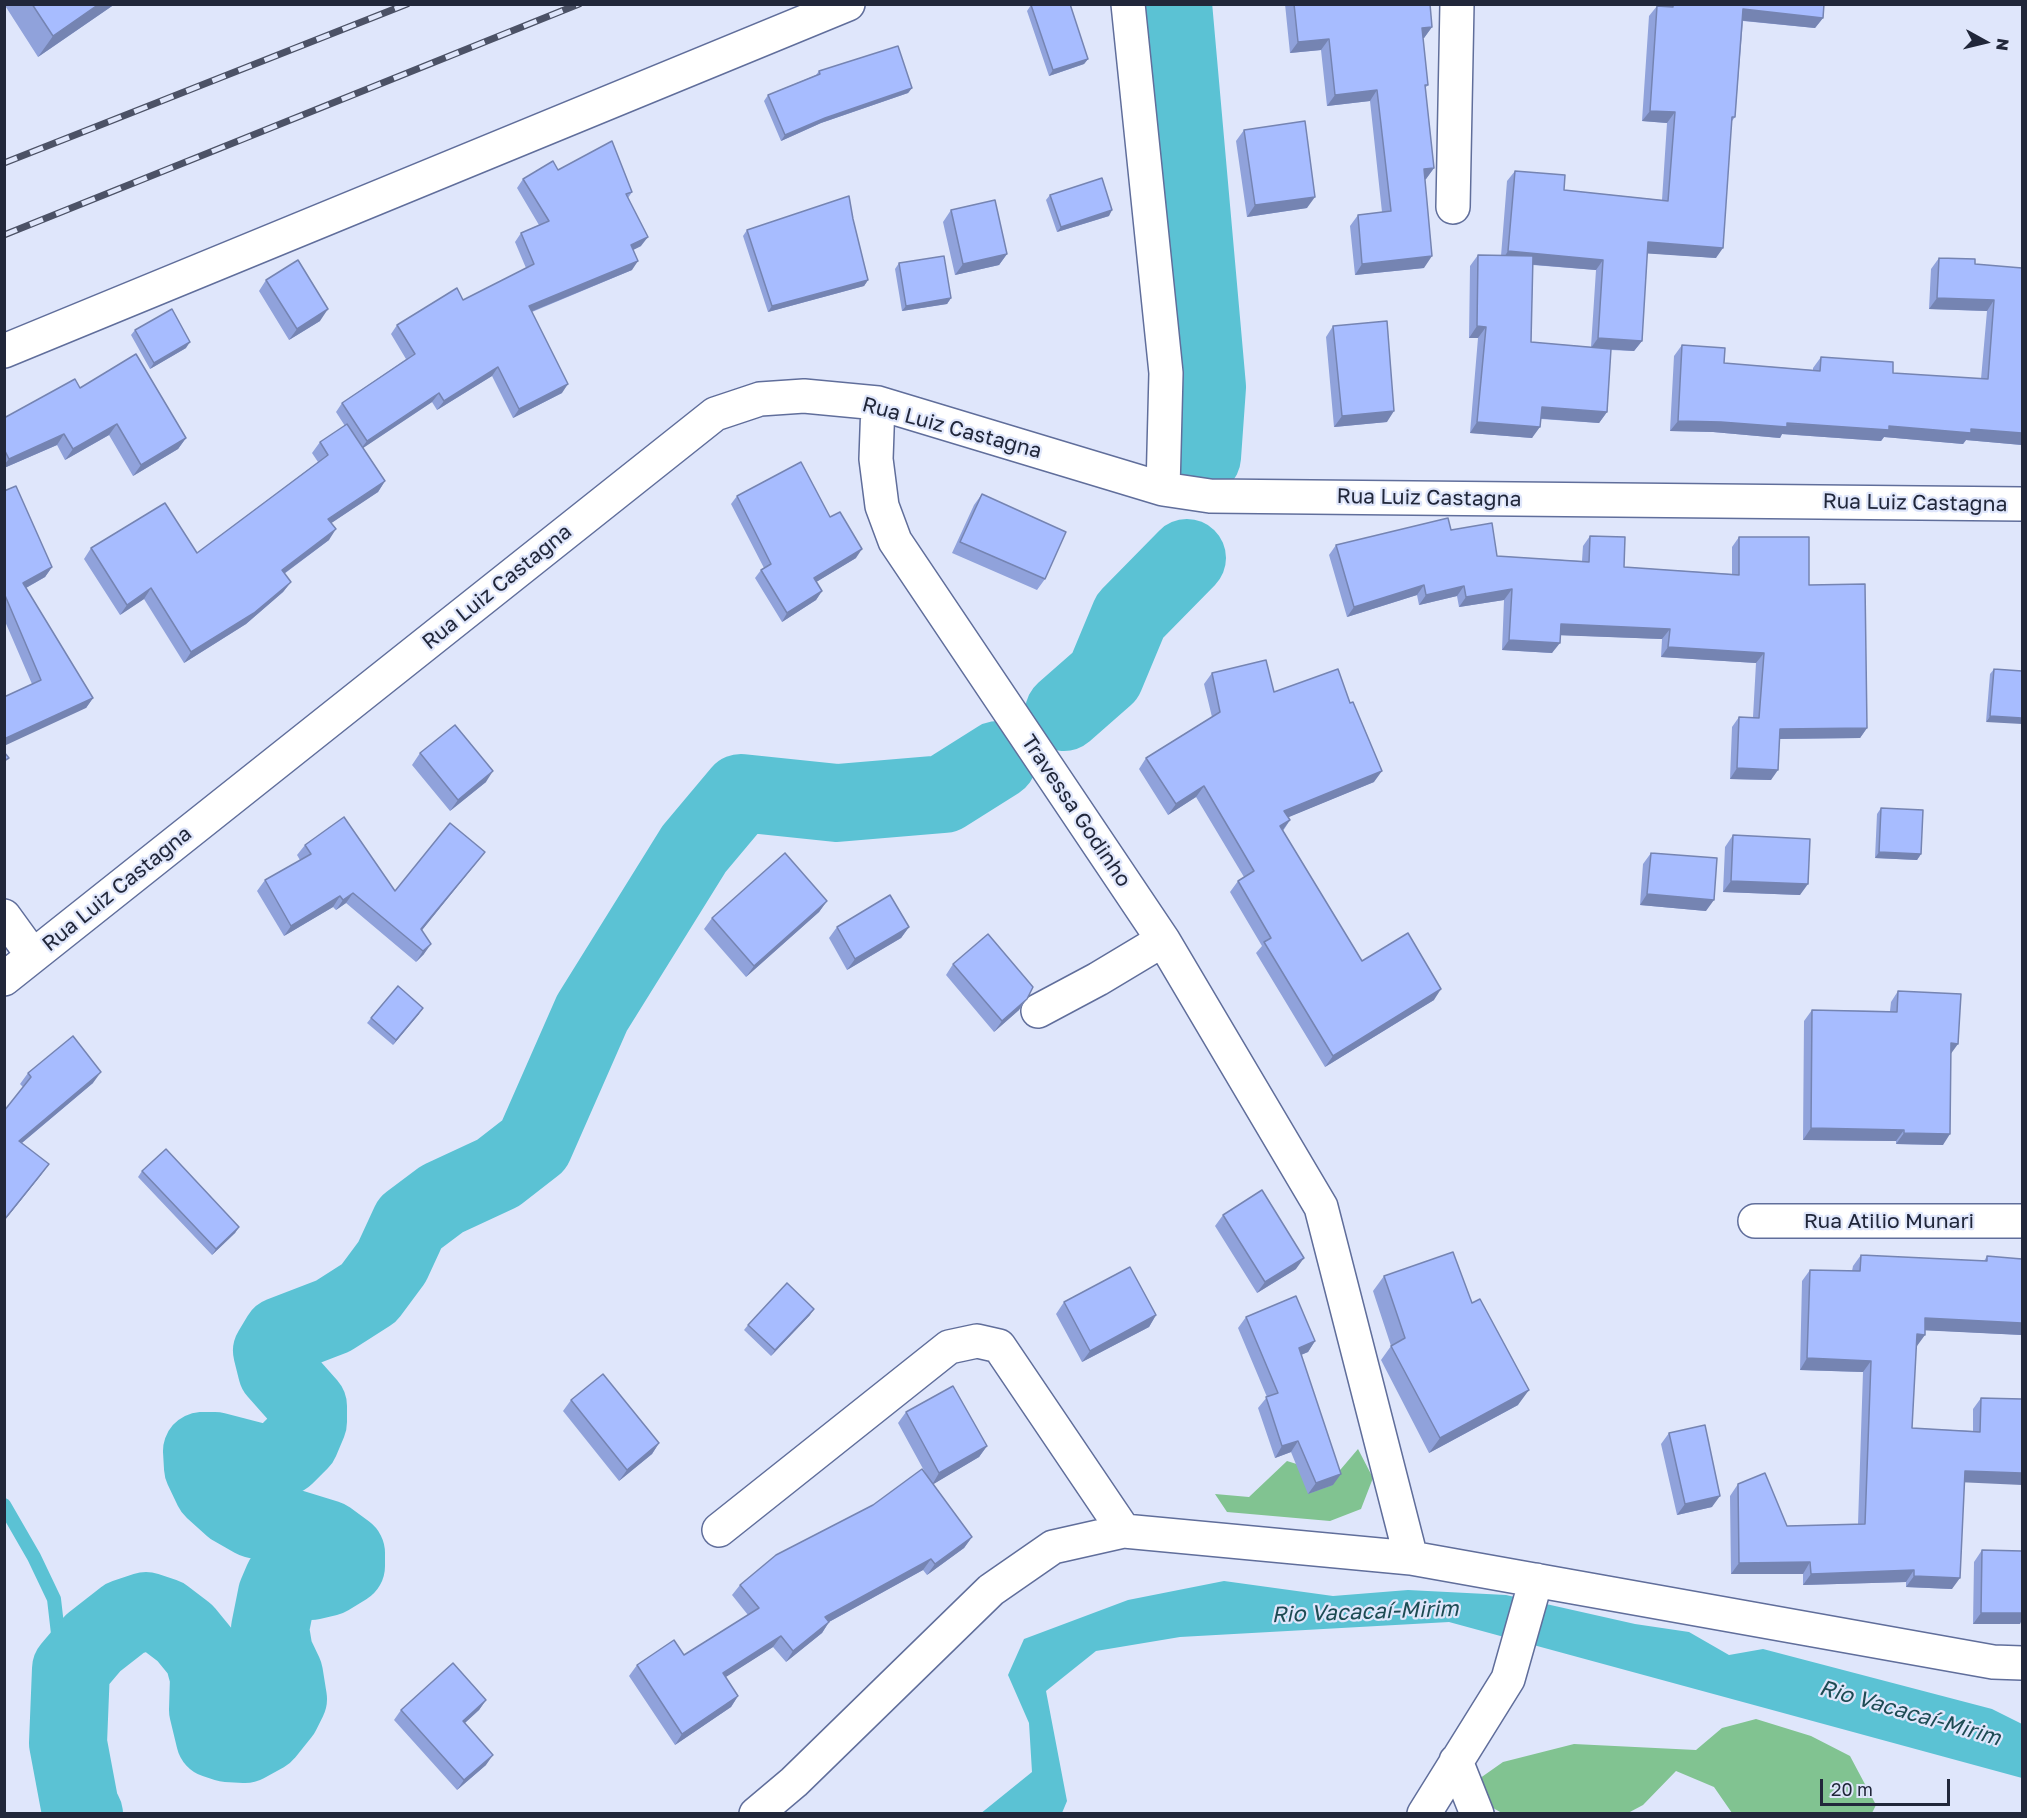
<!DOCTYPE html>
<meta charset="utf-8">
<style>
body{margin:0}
#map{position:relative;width:2027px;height:1818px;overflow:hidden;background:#dfe6fb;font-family:"Golos Text",sans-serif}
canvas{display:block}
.frame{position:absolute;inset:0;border:6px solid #21273a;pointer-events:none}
.north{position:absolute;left:1955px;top:12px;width:60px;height:60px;-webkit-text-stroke:4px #dfe6fb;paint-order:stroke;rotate:98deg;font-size:16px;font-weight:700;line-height:24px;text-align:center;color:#21273a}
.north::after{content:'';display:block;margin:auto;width:21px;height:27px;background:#21273a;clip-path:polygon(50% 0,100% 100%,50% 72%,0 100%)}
.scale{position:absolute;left:1820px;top:1779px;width:130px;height:27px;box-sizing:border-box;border:3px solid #21273a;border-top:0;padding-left:8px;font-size:18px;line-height:21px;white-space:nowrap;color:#21273a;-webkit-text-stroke:4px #dfe6fb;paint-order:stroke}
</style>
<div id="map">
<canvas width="2027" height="1818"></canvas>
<div class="frame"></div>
<div class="north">N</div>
<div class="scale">20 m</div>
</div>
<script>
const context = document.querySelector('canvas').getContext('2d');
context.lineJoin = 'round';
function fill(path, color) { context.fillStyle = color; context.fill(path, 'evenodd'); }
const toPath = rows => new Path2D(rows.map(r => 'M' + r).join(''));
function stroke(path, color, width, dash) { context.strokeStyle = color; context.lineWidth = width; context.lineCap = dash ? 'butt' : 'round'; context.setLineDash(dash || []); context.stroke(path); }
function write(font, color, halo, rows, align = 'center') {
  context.font = font + ' "Golos Text",sans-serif'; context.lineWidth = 4.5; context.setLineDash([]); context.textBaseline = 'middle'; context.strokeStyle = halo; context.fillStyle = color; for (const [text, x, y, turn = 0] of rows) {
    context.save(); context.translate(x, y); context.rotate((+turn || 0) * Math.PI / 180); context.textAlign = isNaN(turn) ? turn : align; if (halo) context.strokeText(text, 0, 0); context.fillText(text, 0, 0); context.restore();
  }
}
const forest = toPath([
 [1358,1449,1373,1478,1361,1509,1330,1521,1227,1512,1215,1494,1249,1497,1287,1461,1335,1476],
 [1756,1719,1811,1736,1850,1756,1876,1805,1872,1813,1732,1813,1714,1787,1676,1771,1643,1805,1628,1813,1502,1813,1477,1799,1476,1781,1503,1762,1574,1744,1696,1750,1722,1728]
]);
const water = toPath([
 [1224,1581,1333,1596,1408,1590,1506,1595,1635,1624,1689,1632,1729,1655,1763,1649,1992,1709,2022,1724,2022,1778,1449,1622,1180,1637,1096,1651,1046,1691,1067,1801,1062,1813,980,1814,1032,1772,1029,1723,1008,1675,1024,1639,1128,1600]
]);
const stream = toPath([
 [4,1505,34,1557,54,1599,60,1651,70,1691]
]);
const river = toPath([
 [1173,4,1207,387,1202,457],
 [1064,712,1105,676,1130,616,1187,558],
 [84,1814,80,1807,68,1743,71,1669,93,1643,125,1618,146,1611,164,1617,185,1633,203,1655,209,1677,208,1710,215,1739,227,1743,245,1744,265,1733,281,1713,288,1699,284,1674,274,1653,270,1629,277,1594,283,1580,294,1578,311,1581,328,1577,346,1566,346,1553,327,1539,288,1527,254,1519,233,1507,213,1489,203,1468,202,1451,215,1451,269,1465,285,1456,300,1441,308,1422,308,1406,277,1371,272,1351,281,1336,333,1316,369,1293,392,1262,410,1223,442,1199,498,1173,534,1145,592,1013,694,849,741,793,837,803,944,794,998,760]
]);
const minor = toPath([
 [1128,4,1166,373,1163,489],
 [1453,207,1457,4],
 [4,351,848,4],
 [878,403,876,459,882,506,895,541,1163,940,1321,1207,1411,1558],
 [4,916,33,956],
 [4,979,715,414,760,399,804,396,878,403,1163,489,1210,496,2022,504],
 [1038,1011,1098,979,1163,940],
 [1755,1221,2022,1221],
 [719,1530,949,1347,977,1341,999,1346,1124,1531],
 [1456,1761,1477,1814],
 [756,1814,794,1782,991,1590,1053,1547,1124,1531,1411,1558,1993,1662,2022,1663],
 [1424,1814,1508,1679,1536,1580]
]);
const rail = toPath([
 [4,163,407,4],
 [4,235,579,4]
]);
const wall = toPath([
 [4,4,115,4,38,57],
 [1285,4,1430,4,1432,27,1424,38,1423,38,1428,85,1425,88,1434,168,1426,179,1425,180,1424,268,1355,275,1350,226,1358,215,1382,212,1370,101,1327,106,1321,50,1290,53],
 [1666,4,1824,4,1823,18,1815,28,1743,21,1735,117,1732,121,1716,258,1647,253,1642,341,1634,351,1611,350,1607,412,1599,423,1541,419,1532,438,1470,433,1478,338,1469,338,1470,266,1478,255,1501,256,1507,181,1515,171,1564,190,1662,200,1667,123,1642,121,1649,16,1657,6,1666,7],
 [1533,265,1596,270,1591,347,1531,342],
 [1031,5,1088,59,1084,64,1049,76,1027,11],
 [819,71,912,88,908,93,821,123,781,141,764,101,768,95,816,75],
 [1244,130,1307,208,1247,217,1236,141],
 [558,170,632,192,628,198,641,246,633,250,632,270,532,312,562,393,513,418,492,376,437,410,432,402,363,448,385,481,378,492,331,523,329,540,284,574,291,582,283,592,246,624,184,663,144,599,120,615,84,559,91,548,197,553,318,462,312,453,320,442,345,426,336,412,342,403,406,359,391,334,397,325,463,300,526,268,515,242,521,233,539,225,517,188,523,179],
 [1050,195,1109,216,1057,232,1046,200],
 [951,210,1007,254,999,265,955,275,943,222],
 [853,219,868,280,864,286,768,312,743,236,747,230],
 [1939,258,1975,264,2022,268,2022,445,1966,440,1963,444,1884,437,1881,441,1782,434,1780,438,1713,432,1670,431,1674,356,1682,345,1724,363,1813,370,1813,368,1821,357,1893,373,1981,379,1987,311,1929,309,1931,269],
 [899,263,951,298,947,304,902,311,895,269],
 [266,280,320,321,289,340,259,291],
 [1333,326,1387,422,1334,427,1326,337],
 [135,330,186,348,150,369,131,335],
 [80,388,186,438,178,449,133,476,109,435,65,460,57,445,4,468,4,418],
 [4,491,52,567,45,577,26,588,93,698,86,708,32,684,4,619],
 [982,494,1045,579,1037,590,952,553,974,505],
 [737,496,830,517,856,558,816,582,822,591,816,600,782,622,755,578,761,570,764,568,731,504],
 [1451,530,1497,556,1582,561,1583,546,1590,536,1624,567,1732,574,1732,547,1739,537,1809,585,1867,728,1860,738,1779,739,1771,780,1730,779,1732,727,1739,717,1753,717,1756,663,1661,657,1662,639,1560,635,1552,653,1502,650,1504,600,1459,607,1457,596,1419,605,1417,595,1347,617,1329,555,1336,545],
 [1994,669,2022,671,1986,722,1990,674],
 [1212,673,1274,692,1374,782,1288,817,1290,820,1283,831,1362,961,1434,1000,1325,1067,1256,953,1262,946,1230,892,1238,881,1244,877,1196,797,1168,815,1139,769,1146,758,1212,717,1204,684],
 [420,753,486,782,450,811,412,765],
 [1881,808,1921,854,1917,860,1875,858,1877,814],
 [1733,835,1800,895,1723,892,1725,847],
 [305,845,395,891,477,862,422,930,424,954,416,962,346,903,336,910,333,907,284,936,257,891,265,880,300,860,297,855],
 [1651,853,1706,911,1640,905,1643,864],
 [827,901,819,912,746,977,704,929,712,918],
 [837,927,909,927,901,938,847,970,829,938],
 [953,964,1019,1010,994,1032,946,975],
 [1898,991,1951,1054,1943,1145,1896,1144,1896,1141,1803,1140,1804,1021,1812,1010,1890,1011,1891,1002],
 [419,1014,393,1045,367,1023,371,1018],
 [28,1073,93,1083,22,1143,41,1175,4,1221,4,1111,23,1087,20,1084],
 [142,1171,239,1227,235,1233,212,1255,138,1177],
 [1223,1215,1296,1269,1257,1293,1215,1226],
 [1861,1255,1984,1261,1987,1256,2022,1335,1925,1330,1916,1346,1912,1428,1973,1431,1973,1409,1981,1398,2022,1399,1964,1483,1952,1589,1906,1587,1906,1582,1803,1585,1803,1574,1731,1574,1730,1496,1738,1484,1787,1526,1858,1524,1863,1372,1800,1370,1802,1281,1810,1270,1852,1271,1853,1266],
 [1384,1276,1472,1303,1518,1405,1429,1453,1381,1360,1391,1346,1373,1291],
 [1064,1302,1156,1315,1149,1327,1082,1362,1056,1314],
 [810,1315,771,1356,744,1330,748,1325],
 [1246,1317,1315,1341,1308,1352,1301,1355,1333,1485,1308,1494,1291,1452,1275,1458,1258,1408,1267,1397,1238,1328],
 [571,1400,659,1443,652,1454,619,1481,563,1411],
 [906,1412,987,1446,979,1457,933,1484,972,1537,964,1548,927,1575,923,1570,829,1622,822,1633,786,1662,773,1647,725,1677,738,1696,731,1707,675,1745,629,1676,637,1665,684,1655,748,1615,732,1595,740,1585,873,1505,927,1476,898,1423],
 [1669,1433,1712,1507,1677,1515,1661,1444],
 [1982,1550,2020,1624,1973,1624,1974,1562],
 [486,1700,479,1710,465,1723,486,1765,457,1790,394,1720,401,1710]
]);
const shadedWall = toPath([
 [99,4,115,4,38,57,53,36],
 [1743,9,1823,18,1815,28,1736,20],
 [1432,27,1424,38,1414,39,1422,28],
 [1329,39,1321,50,1290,53,1298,42],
 [1088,59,1084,64,1049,76,1053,70],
 [912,88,908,93,821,123,781,141,785,135,825,118],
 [1377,90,1370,101,1327,106,1335,95],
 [1650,111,1675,112,1667,123,1642,121],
 [1434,168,1426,179,1416,181,1424,169],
 [1315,197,1307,208,1247,217,1255,205],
 [1112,210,1109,216,1057,232,1061,227],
 [648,237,641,246,625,254,631,245],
 [1648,242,1723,248,1716,258,1640,253],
 [1508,251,1603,260,1596,270,1501,262],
 [1007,254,999,265,955,275,963,264],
 [1432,256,1424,268,1355,275,1362,264],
 [638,261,632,270,523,315,529,306],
 [868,280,864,286,768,312,772,306],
 [951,298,947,304,902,311,906,306],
 [1937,298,1994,300,1987,311,1929,309],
 [328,309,320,321,289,340,297,329],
 [1477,326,1486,327,1478,338,1469,338],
 [1598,338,1642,341,1634,351,1591,348],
 [190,342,186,348,150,369,154,363],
 [498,367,492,376,437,410,444,401],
 [568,384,562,393,513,418,519,409],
 [439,393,432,402,360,450,367,441],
 [1542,407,1607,412,1599,423,1534,418],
 [1394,411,1387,422,1334,427,1342,416],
 [1678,421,1971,429,2022,433,2022,445,1966,440,1963,444,1884,437,1881,441,1782,434,1780,438,1713,432,1670,431],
 [1477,422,1540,427,1532,438,1470,433],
 [117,424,109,435,65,460,73,449],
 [64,434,57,445,4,468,4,465,9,459],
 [186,438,178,449,133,476,141,465],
 [385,481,378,492,321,530,328,519],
 [336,529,329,540,274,581,282,570],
 [862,549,856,558,808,587,814,578],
 [52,567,45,577,17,593,23,583],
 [291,582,283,592,246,624,184,663,191,652],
 [1424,585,1417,595,1347,617,1354,607],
 [1464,586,1457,596,1419,605,1426,595],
 [151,588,144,599,120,615,127,605],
 [1512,589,1504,600,1459,607,1466,597],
 [822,591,816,600,782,622,787,613],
 [1561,624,1670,629,1662,639,1554,635],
 [1509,640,1560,643,1552,653,1502,650],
 [1668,647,1764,653,1756,663,1661,657],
 [93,698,86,708,4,746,4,739],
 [1990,716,2022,718,2022,724,1986,722],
 [1867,728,1860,738,1773,739,1780,729],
 [1737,768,1778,770,1771,780,1730,779],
 [493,771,486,782,450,811,458,800],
 [1382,771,1374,782,1277,822,1284,811],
 [1204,786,1196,797,1168,815,1176,804],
 [1290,820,1282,831,1280,826],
 [485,852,477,862,414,940,421,929],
 [1879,852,1921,854,1917,860,1875,858],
 [1731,881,1808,884,1800,895,1723,892],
 [353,893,346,903,336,910,343,900],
 [1647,894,1714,900,1706,911,1640,905],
 [340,896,333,907,284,936,291,926],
 [827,901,819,912,746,977,754,966],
 [909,927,901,938,847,970,855,959],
 [431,944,424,954,416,962,423,951],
 [1441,989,1434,1000,1325,1067,1333,1056],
 [1027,999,1019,1010,994,1032,1002,1021],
 [423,1008,419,1014,393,1045,396,1040],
 [1951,1043,1958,1044,1950,1055],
 [101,1072,93,1083,11,1152,19,1141],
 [1811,1128,1904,1130,1896,1141,1803,1140],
 [1904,1133,1950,1134,1943,1145,1896,1144],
 [49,1164,41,1175,4,1221,4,1220],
 [239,1227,235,1233,212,1255,216,1249],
 [1304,1258,1296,1269,1257,1293,1265,1282],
 [814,1309,810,1315,771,1356,775,1350],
 [1156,1315,1149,1327,1082,1362,1090,1351],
 [1925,1318,2022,1323,2022,1335,1918,1330],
 [1917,1334,1925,1335,1917,1346],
 [1315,1341,1308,1352,1291,1359,1299,1348],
 [1807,1358,1871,1361,1863,1372,1800,1370],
 [1529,1390,1518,1405,1429,1453,1440,1438],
 [1298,1441,1291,1452,1275,1458,1282,1446],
 [659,1443,652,1454,619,1481,627,1470],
 [987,1446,979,1457,932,1485,939,1473],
 [1965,1471,2022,1473,2022,1485,1957,1482],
 [1341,1474,1333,1485,1308,1494,1316,1483],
 [1720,1496,1712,1507,1677,1515,1685,1504],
 [972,1537,964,1548,927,1575,935,1564],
 [931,1559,923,1570,818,1628,825,1617],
 [1810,1562,1803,1574,1731,1574,1739,1563],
 [1914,1570,1906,1582,1803,1585,1811,1574],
 [1914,1576,1960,1578,1952,1589,1906,1587],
 [1981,1613,2022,1613,2022,1620,2020,1624,1973,1624],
 [829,1622,822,1633,786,1662,793,1651],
 [781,1636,773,1647,715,1684,723,1673],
 [738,1696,731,1707,675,1745,682,1734],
 [486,1700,479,1710,457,1730,463,1721],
 [493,1755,486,1765,457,1790,464,1780]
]);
const building = toPath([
 [32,4,99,4,53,36,32,4],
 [1034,4,1070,4,1088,59,1053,70,1031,5,1034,4],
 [1294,4,1430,4,1432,27,1422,28,1428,85,1425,85,1434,168,1424,169,1432,256,1362,264,1358,215,1391,211,1377,90,1335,95,1329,39,1298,42,1294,4],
 [1673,4,1824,4,1823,18,1743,9,1735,117,1732,117,1723,248,1648,242,1642,341,1598,338,1603,260,1508,251,1515,171,1565,175,1564,190,1668,201,1675,112,1650,111,1657,6,1673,7,1673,4],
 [898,46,912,88,825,118,785,135,768,95,820,74,819,71,898,46],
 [1305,121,1315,197,1255,205,1244,130,1305,121],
 [612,141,632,192,626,194,648,237,631,245,638,261,529,306,568,384,519,409,498,367,444,401,439,393,367,441,342,403,415,354,397,325,457,288,463,300,534,264,521,233,549,221,523,179,553,161,558,170,612,141],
 [1102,178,1112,210,1061,227,1050,195,1102,178],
 [849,196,853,219,868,280,772,306,747,230,849,196],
 [995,200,1007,254,963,264,951,210,995,200],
 [1478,255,1533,256,1531,342,1611,349,1607,412,1542,407,1540,427,1477,422,1486,327,1477,326,1478,255],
 [944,256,951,298,906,306,899,263,944,256],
 [1939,258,1975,259,1975,264,2022,268,2022,433,1971,429,1971,433,1889,426,1889,430,1787,423,1787,427,1721,422,1678,421,1682,345,1725,348,1724,363,1820,371,1821,357,1893,362,1893,373,1988,379,1994,300,1937,298,1939,258],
 [298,260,328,309,297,329,266,280,298,260],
 [172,309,190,342,154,363,135,330,172,309],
 [1387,321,1394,411,1342,416,1333,326,1387,321],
 [136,354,186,438,141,465,117,424,73,449,64,434,9,459,4,449,4,418,75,379,80,388,136,354],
 [347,424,385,481,328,519,336,529,282,570,291,582,254,613,191,652,151,588,127,605,91,548,165,503,197,553,328,455,320,442,347,424],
 [801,462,830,517,840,512,862,549,814,578,822,591,787,613,761,570,771,564,737,496,801,462],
 [16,486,52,567,23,583,93,698,4,739,4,697,41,680,4,593,4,491,16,486],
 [982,494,1066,532,1045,579,960,542,982,494],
 [1448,518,1451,530,1492,523,1497,556,1589,562,1590,536,1625,537,1624,567,1739,575,1739,537,1809,537,1809,585,1865,584,1867,728,1780,729,1778,770,1737,768,1739,717,1759,718,1764,653,1668,647,1670,629,1561,624,1560,643,1509,640,1512,589,1466,597,1464,586,1426,595,1424,585,1354,607,1336,545,1448,518],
 [1266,660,1274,692,1338,669,1350,703,1353,702,1382,771,1284,811,1290,820,1280,826,1362,961,1408,933,1441,989,1333,1056,1264,942,1271,938,1238,881,1254,871,1204,786,1176,804,1146,758,1220,712,1212,673,1266,660],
 [1994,669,2022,671,2022,718,1990,716,1994,669],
 [455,725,493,771,458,800,420,753,455,725],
 [4,752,9,758,4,761,4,752],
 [1881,808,1923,810,1921,854,1879,852,1881,808],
 [344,817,395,891,450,823,485,852,421,929,431,944,423,951,353,893,343,900,340,896,291,926,265,880,311,854,305,845,344,817],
 [1733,835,1810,839,1808,884,1731,881,1733,835],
 [785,853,827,901,754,966,712,918,785,853],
 [1651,853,1717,858,1714,900,1647,894,1651,853],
 [890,895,909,927,855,959,837,927,890,895],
 [988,934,1033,987,1027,999,1002,1021,953,964,988,934],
 [398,986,423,1008,396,1040,371,1018,398,986],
 [1898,991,1961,994,1958,1044,1951,1043,1950,1134,1904,1133,1904,1130,1811,1128,1812,1010,1897,1012,1898,991],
 [73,1036,101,1072,19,1141,49,1164,4,1220,4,1111,31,1077,28,1073,73,1036],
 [166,1149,239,1227,216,1249,142,1171,166,1149],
 [1262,1190,1304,1258,1265,1282,1223,1215,1262,1190],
 [1453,1252,1472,1303,1480,1299,1529,1390,1440,1438,1391,1346,1405,1338,1384,1276,1453,1252],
 [1861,1255,1987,1261,1987,1256,2022,1259,2022,1323,1925,1318,1925,1335,1917,1334,1912,1428,1980,1432,1981,1398,2022,1399,2022,1473,1965,1471,1960,1578,1914,1576,1914,1570,1811,1574,1810,1562,1739,1563,1738,1484,1765,1473,1787,1526,1865,1524,1871,1361,1807,1358,1810,1270,1860,1271,1861,1255],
 [1130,1267,1156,1315,1090,1351,1064,1302,1130,1267],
 [787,1283,814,1309,775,1350,748,1325,787,1283],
 [1296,1296,1315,1341,1299,1348,1341,1474,1316,1483,1298,1441,1282,1446,1266,1397,1278,1393,1246,1317,1296,1296],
 [603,1374,659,1443,627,1470,571,1400,603,1374],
 [953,1386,987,1446,939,1473,906,1412,953,1386],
 [1705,1425,1720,1496,1685,1504,1669,1433,1705,1425],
 [922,1469,972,1537,935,1564,931,1559,825,1617,829,1622,793,1651,781,1636,723,1673,738,1696,682,1734,637,1665,674,1640,684,1655,759,1608,740,1585,776,1555,873,1505,922,1469],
 [1982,1550,2022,1551,2022,1613,1981,1613,1982,1550],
 [453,1663,486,1700,463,1721,493,1755,464,1780,401,1710,453,1663]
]);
const streetNames = [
 ["Rua Luiz Castagna",952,428,15],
 ["Rua Luiz Castagna",1429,498,1],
 ["Rua Luiz Castagna",1915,503,1],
 ["Rua Luiz Castagna",497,587,-39],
 ["Travessa Godinho",1076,811,56],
 ["Rua Luiz Castagna",117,889,-39],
 ["Rua Atilio Munari",1889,1221]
];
const waterNames = [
 ["Rio Vacacaí-Mirim",1365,1612,-2],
 ["Rio Vacacaí-Mirim",1910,1713,16]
];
fill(forest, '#81c391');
fill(water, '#5bc2d4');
stroke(stream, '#5bc2d4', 14);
stroke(river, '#5bc2d4', 78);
stroke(minor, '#606e9b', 36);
stroke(minor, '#fff', 33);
stroke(rail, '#4c5266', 7);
stroke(rail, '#dfe6fb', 4.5, [14]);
fill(wall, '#90a2db');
fill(shadedWall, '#7584b2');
fill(building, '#a7bcff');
stroke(building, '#7584b2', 1.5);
write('21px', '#21273a', '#dfe6fb', streetNames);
write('italic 22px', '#1d4b53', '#dfe6fb', waterNames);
</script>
